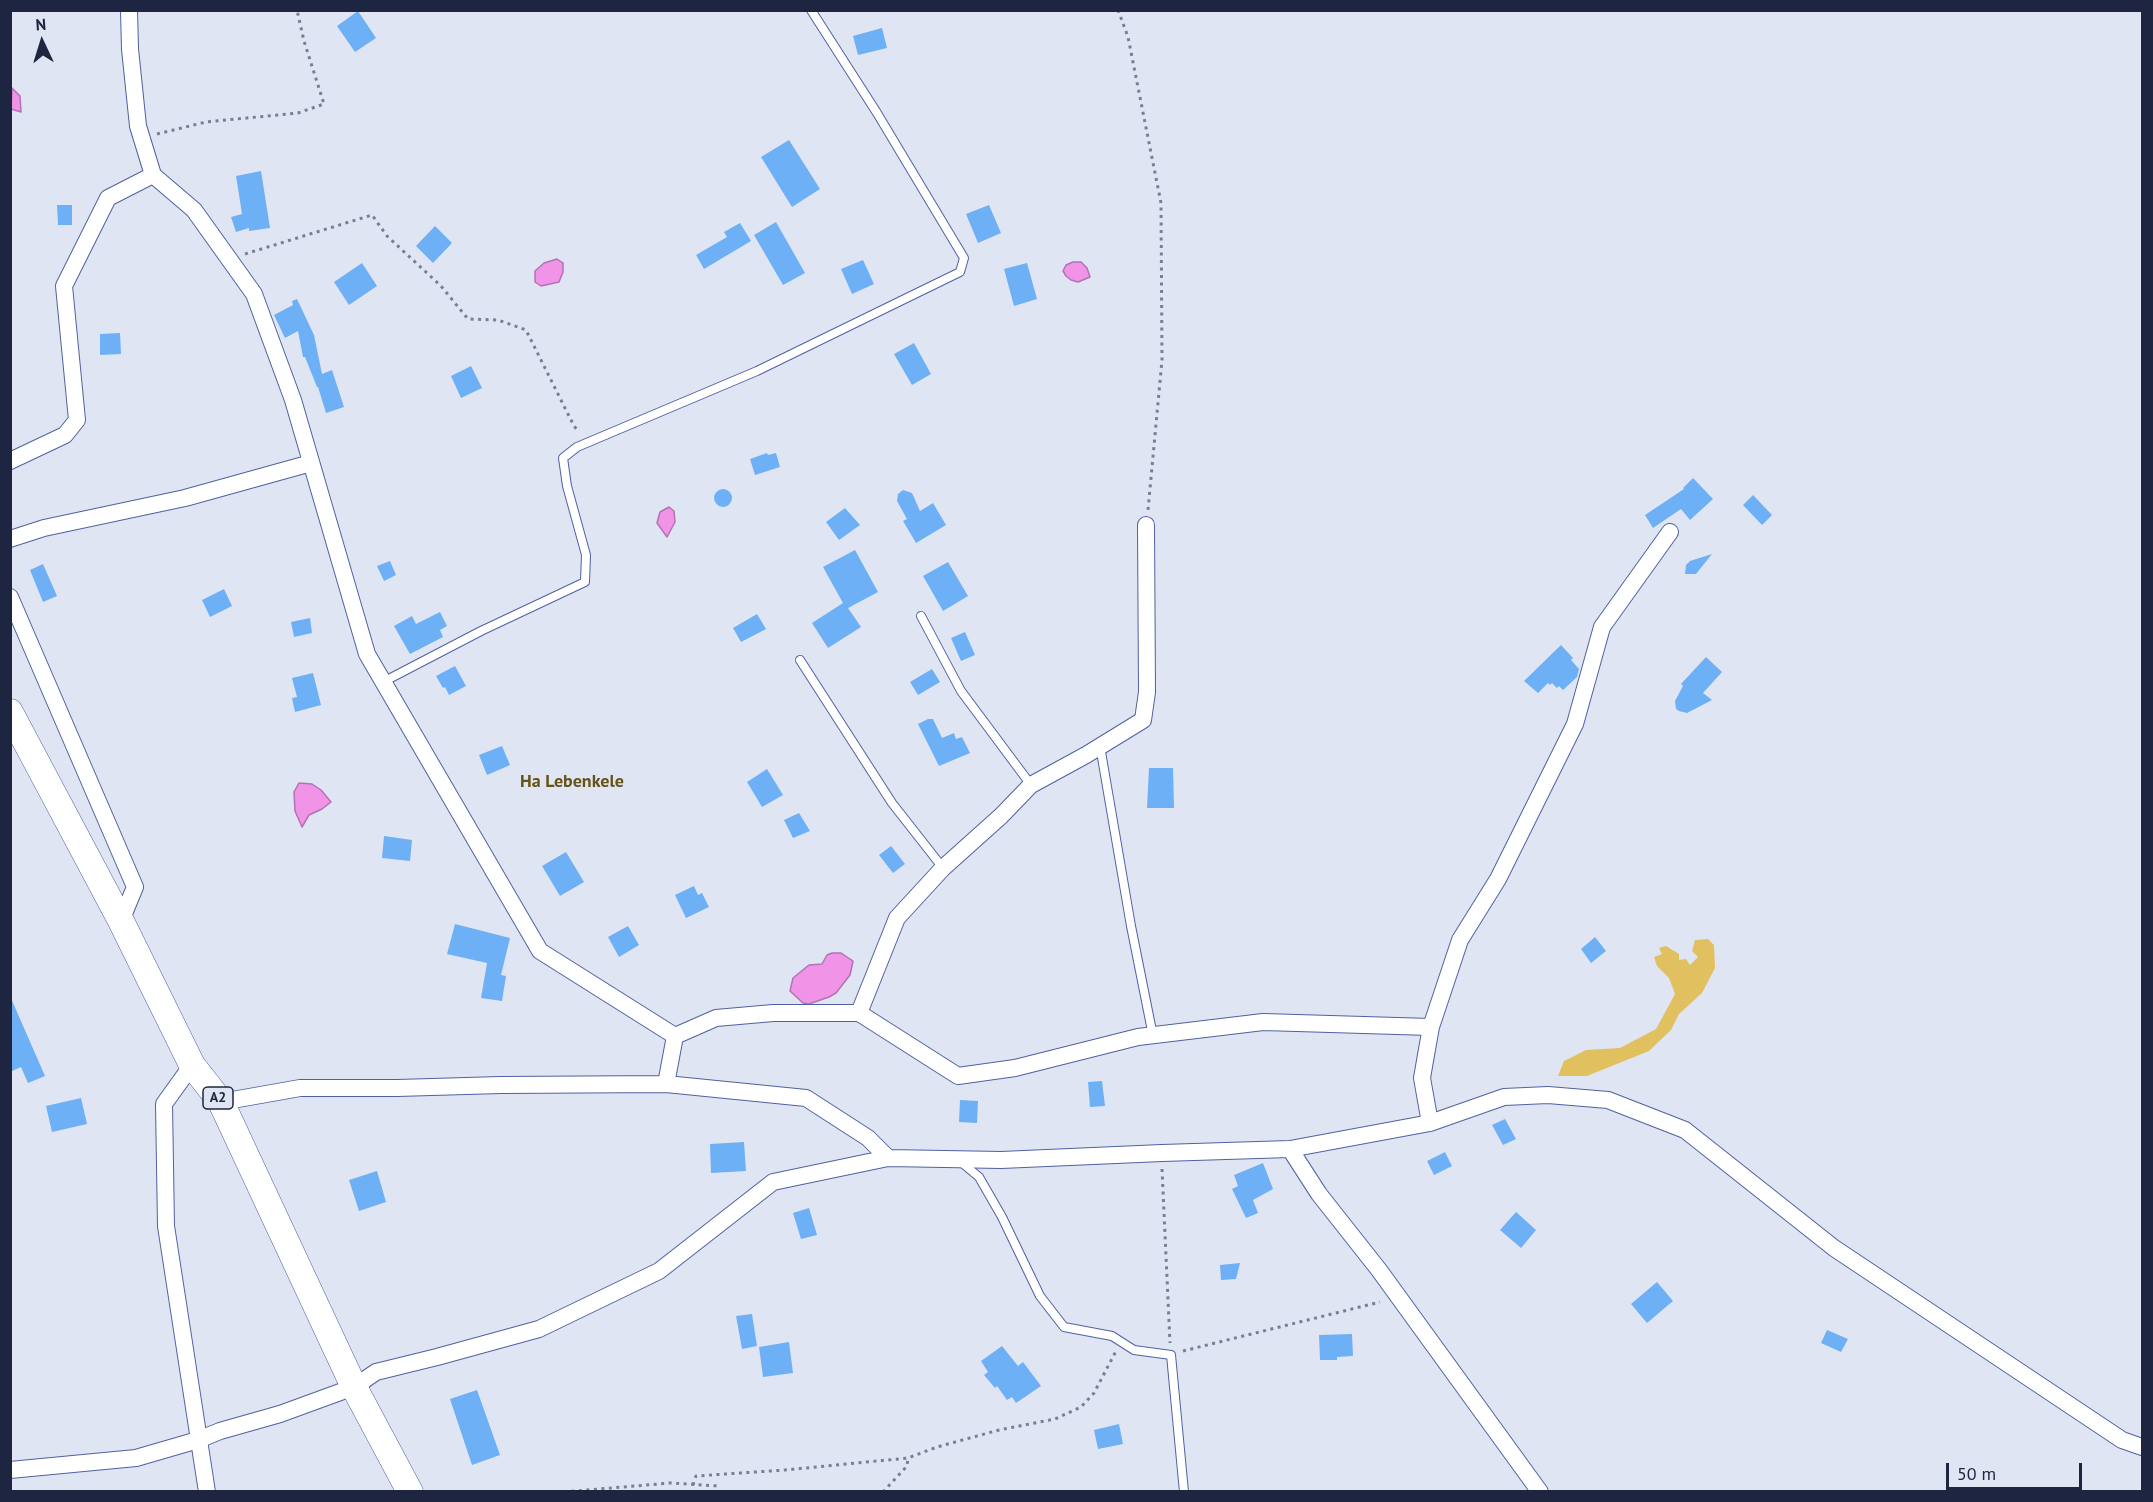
<!DOCTYPE html>
<style>
body{margin:0}
#map{position:relative;width:2153px;height:1502px;overflow:hidden;background:#e0e5f3;font-family:"PT Sans",sans-serif}
canvas{display:block}
.frame{position:absolute;inset:0;border:12px solid #1d2540;pointer-events:none}
.north{position:absolute;left:12px;top:12px;width:60px;height:60px;-webkit-text-stroke:4px #e0e5f3;paint-order:stroke;rotate:356deg;font-size:16px;font-weight:700;line-height:24px;text-align:center;color:#1d2540}
.north::after{content:'';display:block;margin:auto;width:21px;height:27px;background:#1d2540;clip-path:polygon(50% 0,100% 100%,50% 72%,0 100%)}
.scale{position:absolute;left:1946px;top:1463px;width:136px;height:27px;box-sizing:border-box;border:3px solid #1d2540;border-top:0;padding-left:8px;font-size:18px;line-height:21px;white-space:nowrap;color:#1d2540;-webkit-text-stroke:4px #e0e5f3;paint-order:stroke}
</style>
<div id="map">
<canvas width="2153" height="1502"></canvas>
<div class="frame"></div>
<div class="north">N</div>
<div class="scale">50 m</div>
</div>
<script>
const context = document.querySelector('canvas').getContext('2d');
context.lineJoin = 'round';
function fill(path, color) { context.fillStyle = color; context.fill(path, 'evenodd'); }
const toPath = rows => new Path2D(rows.map(r => 'M' + r).join(''));
function stroke(path, color, width, dash) { context.strokeStyle = color; context.lineWidth = width; context.lineCap = dash ? 'butt' : 'round'; context.setLineDash(dash || []); context.stroke(path); }
function write(font, color, halo, rows, align = 'center') {
  context.font = font + ' "PT Sans",sans-serif'; context.lineWidth = 4.5; context.setLineDash([]); context.textBaseline = 'middle'; context.strokeStyle = halo; context.fillStyle = color; for (const [text, x, y, turn = 0] of rows) {
    context.save(); context.translate(x, y); context.rotate((+turn || 0) * Math.PI / 180); context.textAlign = isNaN(turn) ? turn : align; if (halo) context.strokeText(text, 0, 0); context.fillText(text, 0, 0); context.restore();
  }
}
const green = toPath([
 [1708,939,1714,945,1715,968,1702,993,1679,1014,1671,1030,1649,1051,1587,1076,1558,1076,1564,1061,1586,1050,1620,1048,1656,1029,1675,994,1669,978,1657,966,1654,957,1662,954,1659,948,1666,946,1679,954,1679,960,1686,959,1690,965,1698,957,1692,951,1695,940]
]);
const water = toPath([
 [12,88,20,96,21,112,11,109,12,88],
 [557,259,563,263,563,272,559,282,541,286,535,282,535,271,544,263,557,259],
 [1073,262,1081,262,1087,268,1090,277,1078,282,1071,280,1066,276,1063,271,1066,265,1073,262],
 [669,507,674,511,675,522,667,537,657,523,660,512,669,507],
 [299,783,312,784,321,790,331,802,322,809,309,815,302,827,295,811,294,792,299,783],
 [832,953,841,953,853,961,850,975,836,993,829,997,809,1004,803,1003,790,991,793,978,809,965,822,964,827,955,832,953]
]);
const building = toPath([
 [358,11,376,38,355,52,337,26],
 [882,28,887,48,858,55,853,36],
 [789,140,820,189,792,207,761,157],
 [261,171,270,228,249,231,249,228,236,232,231,217,242,214,236,176],
 [57,205,72,205,72,225,58,225],
 [989,205,1001,233,978,243,966,214],
 [776,222,805,273,783,285,754,235],
 [740,223,751,241,704,269,696,255,727,237,724,232],
 [435,226,452,243,433,263,416,246],
 [863,260,874,284,852,294,841,269],
 [362,263,377,286,349,305,334,282],
 [1027,263,1037,299,1014,306,1004,269],
 [297,299,314,335,322,374,332,370,344,407,326,413,318,387,317,387,305,357,303,357,298,331,285,338,274,315,293,305,292,301],
 [120,333,121,354,100,355,100,334],
 [914,343,931,374,912,385,894,354],
 [471,366,482,388,461,398,451,376],
 [767,453,768,455,776,453,780,467,755,475,750,459],
 [1693,478,1713,499,1690,520,1681,509,1653,528,1645,515,1684,489,1683,488],
 '714 498a9 9 0 1 1 18 0a9 9 0 1 1-18 0Z',
 [903,490,912,493,920,511,933,503,946,525,916,543,903,521,907,519,897,501,898,494],
 [1753,495,1772,515,1762,525,1743,505],
 [845,508,860,525,839,540,826,522],
 [855,550,878,592,848,608,861,627,828,648,812,623,843,603,823,567],
 [1712,554,1696,574,1685,574,1686,565,1690,561],
 [390,561,396,575,384,581,377,566],
 [948,562,968,596,943,611,923,576],
 [43,564,57,596,43,602,30,570],
 [224,589,232,606,210,617,202,600],
 [440,612,447,626,440,630,443,637,410,654,394,626,412,616,416,624],
 [757,614,766,629,741,642,733,628],
 [310,618,312,633,294,637,291,622],
 [965,632,975,655,961,661,951,638],
 [1561,645,1573,658,1571,660,1579,669,1577,677,1563,690,1559,686,1557,688,1552,683,1550,685,1548,683,1538,693,1524,681],
 [1706,657,1722,672,1703,693,1712,700,1687,713,1679,711,1676,709,1675,701,1683,686,1681,684],
 [455,666,466,686,449,695,445,687,443,688,436,676],
 [932,669,940,682,918,695,910,682],
 [313,673,321,705,295,712,292,698,297,697,292,678],
 [928,719,933,719,942,738,954,733,956,739,962,737,970,753,939,766,918,724],
 [502,746,510,765,487,775,479,755],
 [1149,768,1173,768,1174,808,1147,808],
 [767,769,783,795,762,807,747,782],
 [799,813,810,831,793,838,784,820],
 [384,836,412,840,410,861,382,858],
 [891,846,905,864,893,873,879,855],
 [566,852,584,882,560,896,542,866],
 [694,886,698,895,702,893,709,907,686,918,675,895],
 [455,924,510,938,501,975,506,976,502,1001,481,998,487,963,447,954],
 [628,926,639,945,619,957,608,937],
 [1595,937,1606,951,1591,963,1581,949],
 [10,996,45,1076,28,1083,21,1067,10,1072],
 [1102,1081,1105,1106,1090,1107,1088,1082],
 [81,1098,87,1124,52,1132,46,1106],
 [960,1100,978,1101,977,1123,959,1122],
 [1505,1119,1516,1139,1503,1145,1492,1125],
 [744,1142,746,1171,711,1173,710,1144],
 [1445,1152,1452,1166,1434,1175,1427,1161],
 [1263,1163,1273,1189,1253,1200,1258,1213,1246,1218,1232,1189,1238,1186,1234,1175],
 [377,1171,386,1202,359,1211,349,1180],
 [809,1208,817,1235,801,1239,793,1213],
 [1516,1212,1536,1230,1521,1248,1500,1230],
 [1240,1263,1236,1279,1221,1280,1220,1265],
 [1657,1282,1673,1301,1647,1323,1631,1304],
 [752,1314,757,1346,742,1349,736,1316],
 [1827,1330,1848,1339,1841,1352,1821,1343],
 [1352,1334,1353,1356,1337,1357,1337,1360,1320,1360,1319,1335],
 [789,1342,793,1373,763,1377,759,1347],
 [1002,1346,1018,1366,1023,1362,1041,1386,1016,1403,1012,1397,1007,1400,997,1386,995,1388,984,1375,988,1372,981,1361],
 [477,1390,500,1455,472,1465,450,1399],
 [1119,1424,1123,1444,1098,1449,1094,1430]
]);
const path = toPath([
 [1118,10,1128,37,1161,203,1162,360,1148,510],
 [157,134,206,122,298,113,324,104,304,41,297,10],
 [245,254,372,215,387,236,441,286,468,319,498,320,526,330,574,426,579,432],
 [1162,1169,1170,1343],
 [1183,1351,1380,1302],
 [693,1485,696,1476,785,1470,908,1458,937,1447,999,1430,1055,1419,1081,1407,1094,1393,1116,1351],
 [564,1492,670,1483,719,1486],
 [883,1492,907,1466,908,1458]
]);
const service = toPath([
 [921,616,961,691,1031,785],
 [800,660,892,803,943,868],
 [383,682,481,631,585,582,586,555,567,486,563,458,577,447,757,371,960,272,964,258,877,113,811,10],
 [1100,746,1131,926,1153,1036],
 [961,1162,979,1177,1002,1217,1040,1296,1064,1327,1112,1336,1134,1350,1171,1355,1184,1492]
]);
const minor = toPath([
 [129,10,130,49,138,126,153,175,194,210,254,294,293,400,367,654,540,951,675,1036,666,1084],
 [10,461,65,435,77,420,64,286,108,198,153,175],
 [10,539,44,528,185,498,311,463],
 [10,597,135,887,121,921],
 [859,1013,897,918,943,868,1001,816,1031,785,1086,755,1143,720,1147,692,1146,525],
 [675,1036,716,1018,773,1013,859,1013,958,1076,1015,1068,1138,1037,1263,1022,1431,1027],
 [192,1065,164,1104,166,1226,207,1492],
 [221,1102,300,1088,397,1088,501,1085,666,1084,806,1098,868,1138,888,1158,1001,1160,1162,1153,1290,1149,1430,1123,1504,1097,1548,1095,1608,1100,1685,1130,1834,1248,2122,1440,2142,1447],
 [1430,1123,1422,1078,1426,1055,1431,1027,1460,940,1498,879,1575,724,1602,627,1670,532],
 [1290,1149,1319,1194,1379,1270,1540,1492],
 [10,1470,136,1458,198,1440,220,1431,280,1414,354,1387,376,1372,437,1357,539,1329,659,1271,773,1182,888,1158]
]);
const primary = toPath([
 [10,712,121,921,192,1065,221,1102,354,1387,410,1492]
]);
const shields = [
 [218,1098,30]
];
const shieldNames = [
 ["A2",218,1098]
];
const quarterNames = [
 ["Ha Lebenkele",572,782]
];
fill(green, '#e1c060');
fill(water, '#f194e7');
stroke(water, '#b173b5', 1.5);
fill(building, '#6eb0f5');
stroke(service, '#5061a0', 10);
stroke(minor, '#5061a0', 18);
stroke(primary, '#5061a0', 27);
stroke(path, '#787e93', 3, [3, 4.5]);
stroke(service, '#fff', 8);
stroke(minor, '#fff', 16);
stroke(primary, '#fff', 26);
for (const [x, y, w] of shields) { const box = new Path2D(); box.roundRect(x - w / 2, y - 11, w, 22, 4.5); context.fillStyle = '#e0e5f3'; context.fill(box); stroke(box, '#1d2540', 1.5); }
write('bold 14px', '#1d2540', null, shieldNames);
write('bold 18px', '#665317', '#e0e5f3', quarterNames);
</script>
